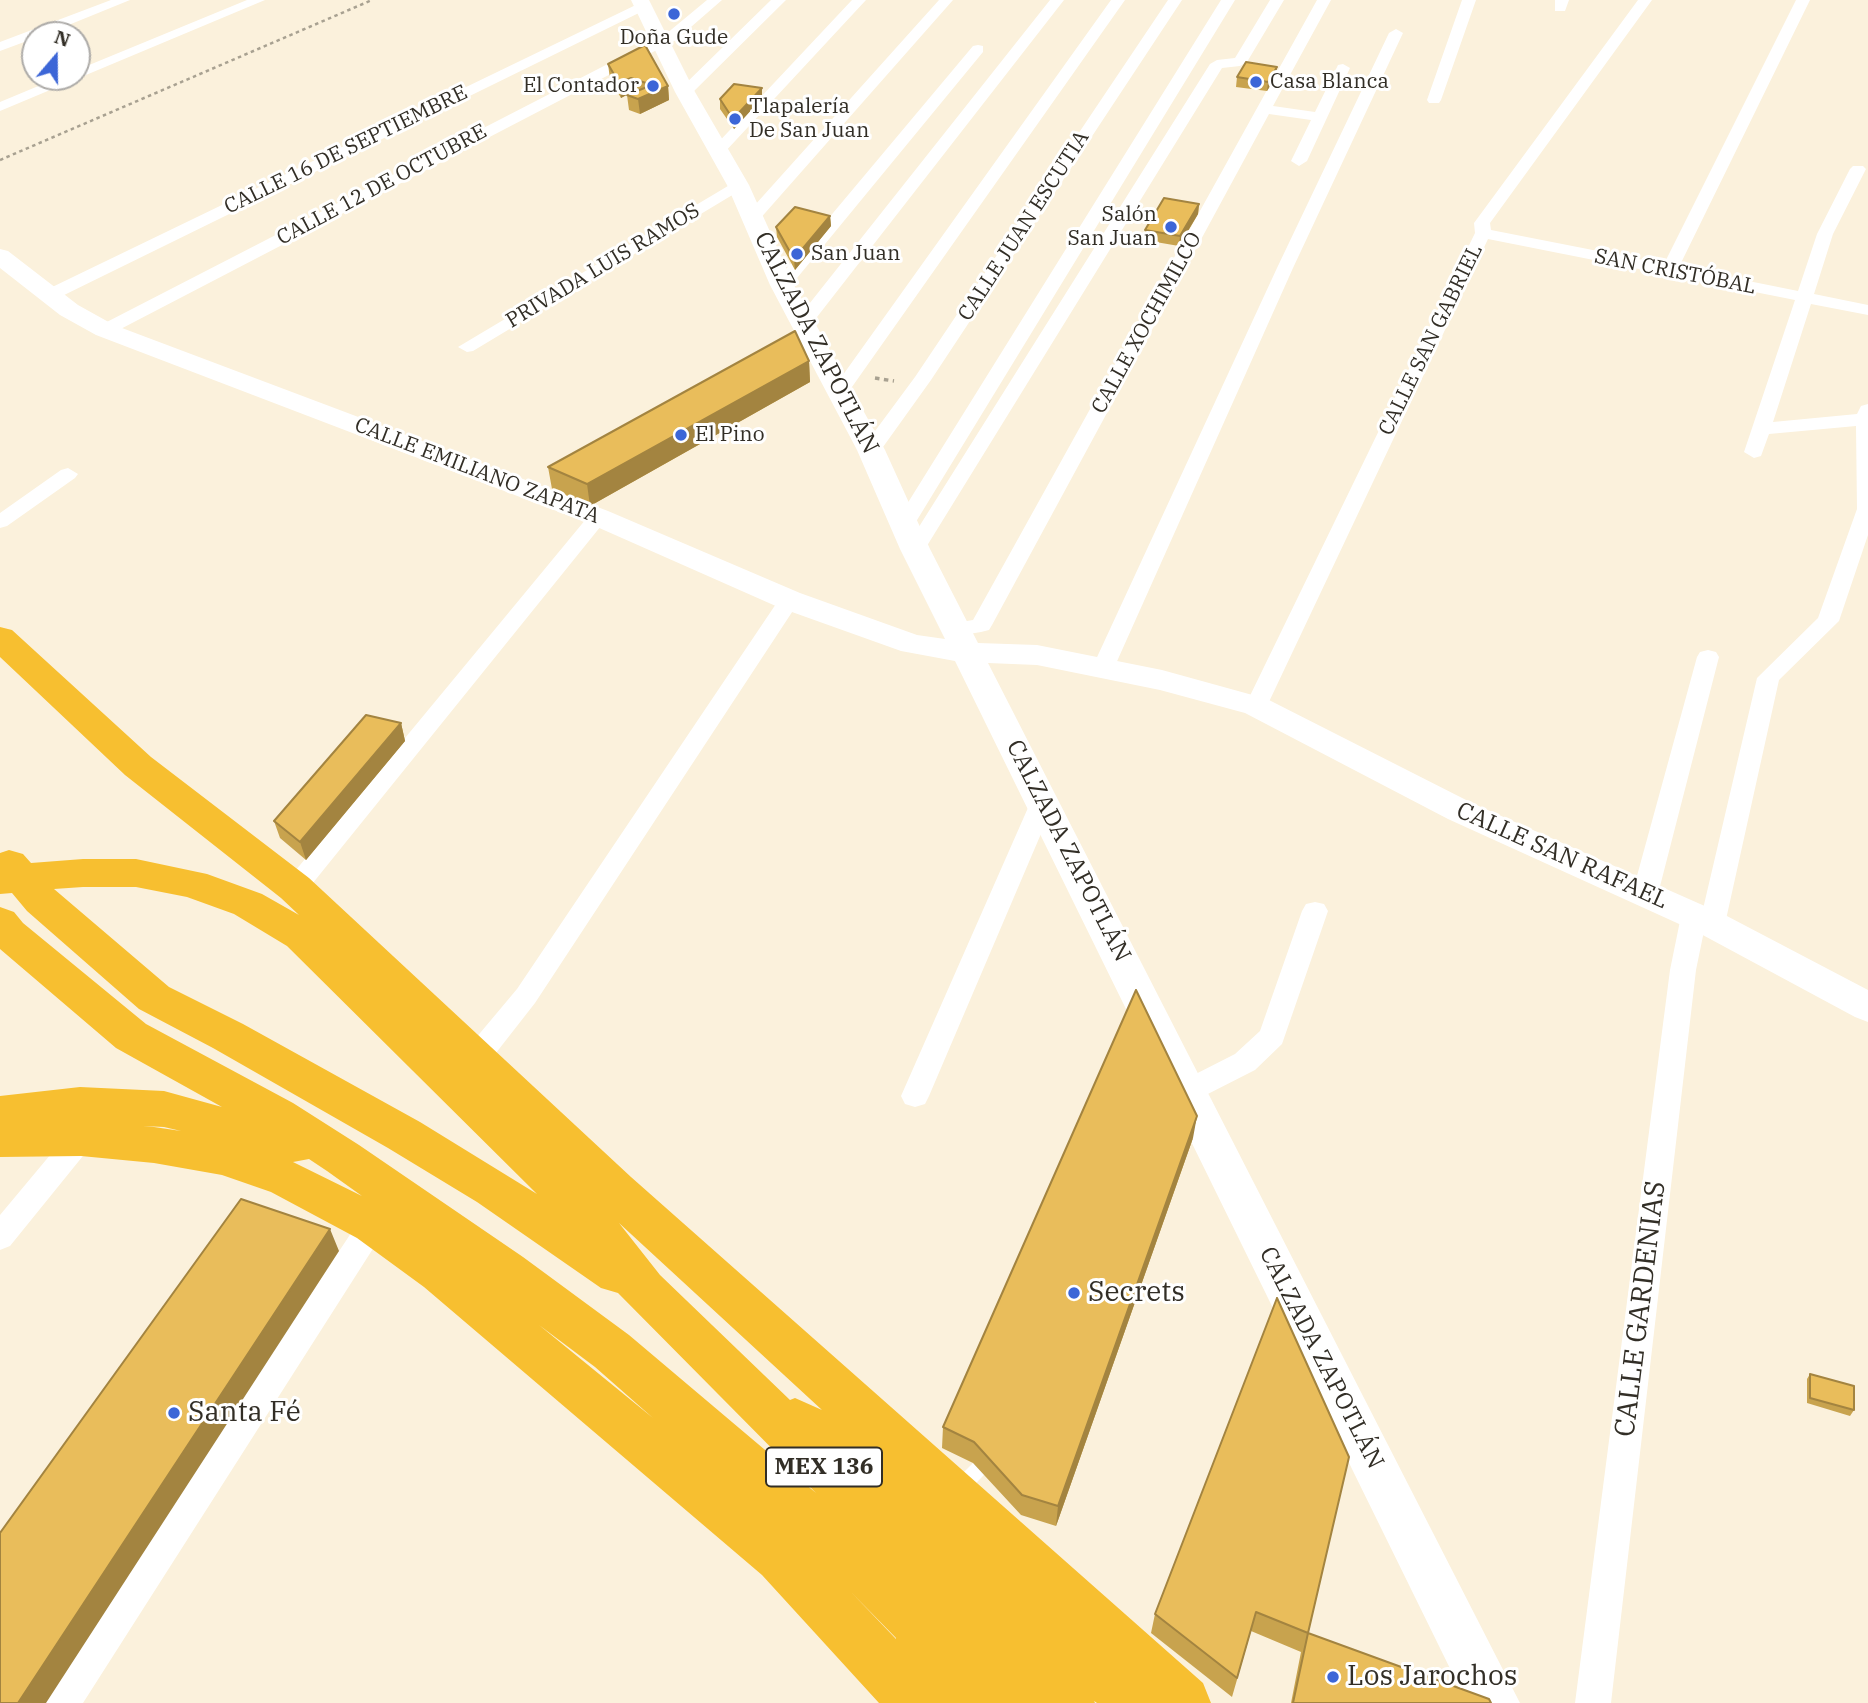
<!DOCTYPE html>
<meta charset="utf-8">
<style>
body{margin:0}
#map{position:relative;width:1868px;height:1703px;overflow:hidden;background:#fbf1dc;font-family:"IBM Plex Serif",serif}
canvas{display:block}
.north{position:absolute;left:21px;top:21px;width:70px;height:70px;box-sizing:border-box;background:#fff;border:2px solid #adaba8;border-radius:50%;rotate:20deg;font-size:19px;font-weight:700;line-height:28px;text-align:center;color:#322e26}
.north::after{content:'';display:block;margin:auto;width:24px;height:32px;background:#3c66d7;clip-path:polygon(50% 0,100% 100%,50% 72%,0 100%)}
</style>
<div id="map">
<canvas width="1868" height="1703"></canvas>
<div class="north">N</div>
</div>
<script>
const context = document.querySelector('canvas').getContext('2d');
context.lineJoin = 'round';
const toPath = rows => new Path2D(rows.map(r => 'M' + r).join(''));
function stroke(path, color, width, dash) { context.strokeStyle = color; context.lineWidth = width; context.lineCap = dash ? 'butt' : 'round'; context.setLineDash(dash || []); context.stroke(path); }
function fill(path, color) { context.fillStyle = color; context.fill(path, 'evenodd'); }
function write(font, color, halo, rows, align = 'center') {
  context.font = font + ' "IBM Plex Serif",serif'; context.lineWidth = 6; context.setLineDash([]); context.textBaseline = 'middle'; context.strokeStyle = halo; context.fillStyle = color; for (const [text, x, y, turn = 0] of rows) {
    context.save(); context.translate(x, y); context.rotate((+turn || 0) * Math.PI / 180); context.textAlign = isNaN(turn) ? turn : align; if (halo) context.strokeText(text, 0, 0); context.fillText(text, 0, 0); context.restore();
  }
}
const pathFar1 = toPath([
 [0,160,372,0]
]);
const path = toPath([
 [875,378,894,381]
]);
const lane = toPath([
 [990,1449,996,1452,998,1457,996,1462,965,1495,959,1497,953,1495,951,1489,953,1483,984,1452,990,1449]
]);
const street = toPath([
 [111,0,130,0,44,35,35,35,35,38,0,51,0,42,111,0],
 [247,0,265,0,0,111,0,102,60,77,77,77,77,70,247,0],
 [707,0,722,0,676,40,111,334,99,334,96,330,99,326,666,34,707,0],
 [771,0,786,0,690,95,680,95,678,92,680,89,771,0],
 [852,0,866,0,723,154,713,154,710,151,713,148,852,0],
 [939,0,953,0,758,221,746,221,744,218,746,215,939,0],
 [1050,0,1064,0,810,326,798,326,795,322,798,318,1050,0],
 [1111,0,1125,0,847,394,835,394,832,390,835,386,1111,0],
 [1168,0,1182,0,931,380,878,454,864,454,861,450,915,377,1168,0],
 [1221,0,1235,0,914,525,911,529,904,531,897,529,894,525,1221,0],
 [1270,0,1284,0,1247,62,1240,66,1222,68,925,549,922,553,908,553,905,549,1210,64,1217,60,1235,58,1270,0],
 [1317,0,1331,0,1273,106,1315,112,1338,65,1343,64,1350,68,1307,161,1299,166,1291,161,1311,120,1269,114,992,625,989,630,981,632,957,636,949,634,946,629,949,624,973,620,1317,0],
 [1462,0,1476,0,1441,100,1439,103,1429,103,1427,100,1462,0],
 [1555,0,1569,0,1565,11,1555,11,1555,0],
 [1638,0,1652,0,1490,223,1491,230,1664,264,1796,0,1810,0,1679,267,1798,291,1817,234,1850,169,1853,166,1863,166,1866,169,1833,234,1814,294,1868,305,1868,315,1811,304,1773,422,1857,414,1861,406,1868,404,1868,535,1839,621,1779,680,1725,924,1721,931,1712,933,1704,931,1696,970,1611,1703,1575,1703,1670,970,1681,916,1685,909,1694,907,1703,909,1757,678,1818,618,1857,509,1856,426,1769,434,1761,456,1754,458,1744,452,1795,300,1488,239,1267,706,1264,711,1256,713,1248,711,1245,706,1475,233,1474,223,1638,0],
 [642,2,647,3,647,9,56,299,44,299,41,295,44,291,642,2],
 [1396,29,1403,33,1293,268,1114,668,1111,673,1095,673,1092,668,1277,268,1389,33,1396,29],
 [978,45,983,46,983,52,788,289,776,289,774,285,776,281,973,46,978,45],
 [738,180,744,182,746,185,744,188,473,351,467,352,458,347,738,180],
 [68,468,78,474,75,478,7,526,0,528,0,513,61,470,68,468],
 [598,511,605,513,608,517,605,521,304,894,295,897,286,894,283,888,286,882,591,513,598,511],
 [789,594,796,595,800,600,535,1003,485,1067,475,1070,465,1067,461,1059,465,1051,517,989,782,595,789,594],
 [1708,650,1716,652,1719,657,1658,894,1654,900,1645,903,1636,900,1632,894,1697,657,1700,652,1708,650],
 [1043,793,1051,795,1055,801,929,1096,925,1104,915,1107,905,1104,901,1096,1031,801,1035,795,1043,793],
 [1315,902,1324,904,1328,911,1282,1044,1255,1070,1198,1099,1188,1102,1178,1099,1174,1091,1178,1083,1235,1054,1260,1031,1302,911,1306,904,1315,902],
 [81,1126,91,1130,95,1138,91,1146,10,1246,0,1250,0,1215,71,1130,81,1126],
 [373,1211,383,1215,388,1224,383,1233,83,1703,44,1703,49,1690,363,1215,373,1211]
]);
const secondary = toPath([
 [631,0,649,0,695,92,749,185,794,285,885,450,930,549,978,643,1037,645,1162,670,1267,699,1472,803,1725,915,1868,990,1868,1022,1855,1017,1699,933,1448,819,1245,713,1160,690,1037,665,988,663,1520,1703,1467,1703,955,661,901,651,778,607,588,523,96,335,60,315,0,268,0,249,8,251,78,305,114,325,608,511,800,593,917,635,945,639,900,549,857,450,770,285,727,185,675,92,631,0]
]);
const highway = toPath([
 [0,627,12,630,151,757,309,878,631,1177,1203,1683,1211,1703,1097,1703,1094,1701,1095,1703,879,1703,762,1575,424,1287,357,1238,271,1192,222,1175,154,1163,81,1156,0,1157,0,1096,80,1087,164,1091,222,1107,116,1048,0,949,0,907,14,912,23,923,146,1024,293,1103,359,1145,523,1257,629,1335,816,1493,618,1293,601,1288,477,1202,388,1148,213,1048,139,1009,27,911,12,893,0,894,0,853,9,850,23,854,31,863,83,859,136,859,207,874,262,894,299,915,281,898,125,775,0,657,0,627],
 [83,887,136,887,187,897,234,914,287,946,537,1194,420,1122,243,1024,169,987,54,889,83,887],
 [143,1126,164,1127,181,1131,154,1127,143,1126],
 [309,1159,327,1171,362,1196,293,1162,309,1159],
 [619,1223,822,1410,795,1398,790,1400,660,1275,619,1223],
 [539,1325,595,1367,653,1418,539,1325],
 [850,1591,896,1638,896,1639,850,1591]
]);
const wall = toPath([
 [608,64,668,86,669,100,640,114,629,110,627,95,634,92,632,92,621,98,610,79],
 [1276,76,1267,91,1236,87,1237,77],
 [762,98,734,129,720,109,720,99],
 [1199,204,1198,214,1179,246,1144,240,1145,230],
 [830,216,831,226,795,270,777,237,776,227],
 [809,361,810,382,590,506,552,489,548,467],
 [401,723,405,741,306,860,280,838,274,821],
 [1193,1138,1056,1526,1021,1515,973,1463,942,1448,943,1427],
 [1277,1298,1308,1633,1301,1652,1251,1631,1232,1697,1151,1633,1155,1614],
 [1810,1374,1854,1410,1850,1416,1807,1403,1807,1379],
 [1308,1633,1491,1703,1291,1703,1301,1652]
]);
const shadedWall = toPath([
 [1277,67,1276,76,1267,91,1268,82],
 [631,78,632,92,621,98,619,83],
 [668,86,669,100,640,114,638,99],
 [762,88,762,98,734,129,733,119],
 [1199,204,1198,214,1179,246,1180,236],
 [830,216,831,226,795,270,794,259],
 [809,361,810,382,590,506,587,484],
 [401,723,405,741,306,860,300,842],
 [1197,1116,1193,1138,1056,1526,1058,1506],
 [330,1229,339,1251,46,1703,18,1703]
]);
const building = toPath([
 [645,45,668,86,638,99,627,95,652,85,631,78,619,83,608,64,645,45],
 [1246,62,1277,67,1268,82,1237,77,1246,62],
 [734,84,762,88,733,119,720,99,734,84],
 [1164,198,1199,204,1180,236,1145,230,1164,198],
 [795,207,830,216,794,259,776,227,795,207],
 [795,331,809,361,587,484,548,467,795,331],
 [366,715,401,723,300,842,274,821,366,715],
 [1136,990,1197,1116,1058,1506,1022,1495,974,1442,943,1427,1136,990],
 [241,1199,330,1229,18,1703,0,1703,0,1533,241,1199],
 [1277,1298,1349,1457,1308,1633,1256,1612,1237,1678,1155,1614,1277,1298],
 [1810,1374,1854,1386,1854,1410,1810,1398,1810,1374],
 [1308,1633,1489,1699,1491,1703,1293,1703,1308,1633]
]);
const markers = [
 [674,14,7,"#3c66d7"],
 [1256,82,7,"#3c66d7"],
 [653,86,7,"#3c66d7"],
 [735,119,7,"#3c66d7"],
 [1171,227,7,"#3c66d7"],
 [797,254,7,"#3c66d7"],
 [681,435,7,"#3c66d7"],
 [1074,1293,7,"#3c66d7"],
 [174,1413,7,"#3c66d7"],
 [1333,1677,7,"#3c66d7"]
];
const farPoinames = [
 ["Doña Gude",674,38,"center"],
 ["Casa Blanca",1270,82],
 ["El Contador",639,86,"right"],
 ["Tlapalería",749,107],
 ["De San Juan",749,131],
 ["Salón",1157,215,"right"],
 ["San Juan",1157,239,"right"],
 ["San Juan",811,254],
 ["El Pino",695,435]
];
const farStreetnames = [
 ["CALLE 16 DE SEPTIEMBRE",346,150,-26],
 ["CALLE 12 DE OCTUBRE",382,185,-28],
 ["CALLE JUAN ESCUTIA",1024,226,-57],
 ["PRIVADA LUIS RAMOS",603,266,-31],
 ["SAN CRISTÓBAL",1675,272,11],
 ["CALLE XOCHIMILCO",1147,323,-61],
 ["CALLE SAN GABRIEL",1431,340,-64],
 ["CALLE EMILIANO ZAPATA",477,471,21]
];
const shields = [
 [824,1467,116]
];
const shieldNames = [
 ["MEX 136",824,1467]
];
const streetNames = [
 ["CALZADA ZAPOTLÁN",816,343,63],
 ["CALZADA ZAPOTLÁN",1068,851,63],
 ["CALLE SAN RAFAEL",1562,856,24],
 ["CALZADA ZAPOTLÁN",1321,1358,63]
];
const nearPoinames = [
 ["Secrets",1088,1293],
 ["Santa Fé",188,1413],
 ["Los Jarochos",1347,1677]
];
const nearStreetnames = [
 ["CALLE GARDENIAS",1641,1309,-83]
];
stroke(pathFar1, '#a8a191', 2.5, [3.5, 3.5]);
stroke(path, '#a8a191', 3.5, [4.5, 4.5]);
fill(lane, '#fff');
fill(street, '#fff');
fill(secondary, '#fff');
fill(highway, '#f7bf30');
fill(wall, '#c8a34e');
fill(shadedWall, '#a38440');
fill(building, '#e9bd5b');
stroke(building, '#a38440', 2);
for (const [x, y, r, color] of markers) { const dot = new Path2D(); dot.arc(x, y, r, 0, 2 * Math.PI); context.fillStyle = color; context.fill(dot); stroke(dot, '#fff', 2.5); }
write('21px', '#322e26', '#fff', farPoinames, 'left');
write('21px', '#322e26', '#fff', farStreetnames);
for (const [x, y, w] of shields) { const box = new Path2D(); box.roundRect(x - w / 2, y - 19.5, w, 39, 5); context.fillStyle = '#fff'; context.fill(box); stroke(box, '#322e26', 2); }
write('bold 23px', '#322e26', null, shieldNames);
write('24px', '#322e26', '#fff', streetNames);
write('28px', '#322e26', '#fff', nearPoinames, 'left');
write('28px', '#322e26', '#fff', nearStreetnames);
</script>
